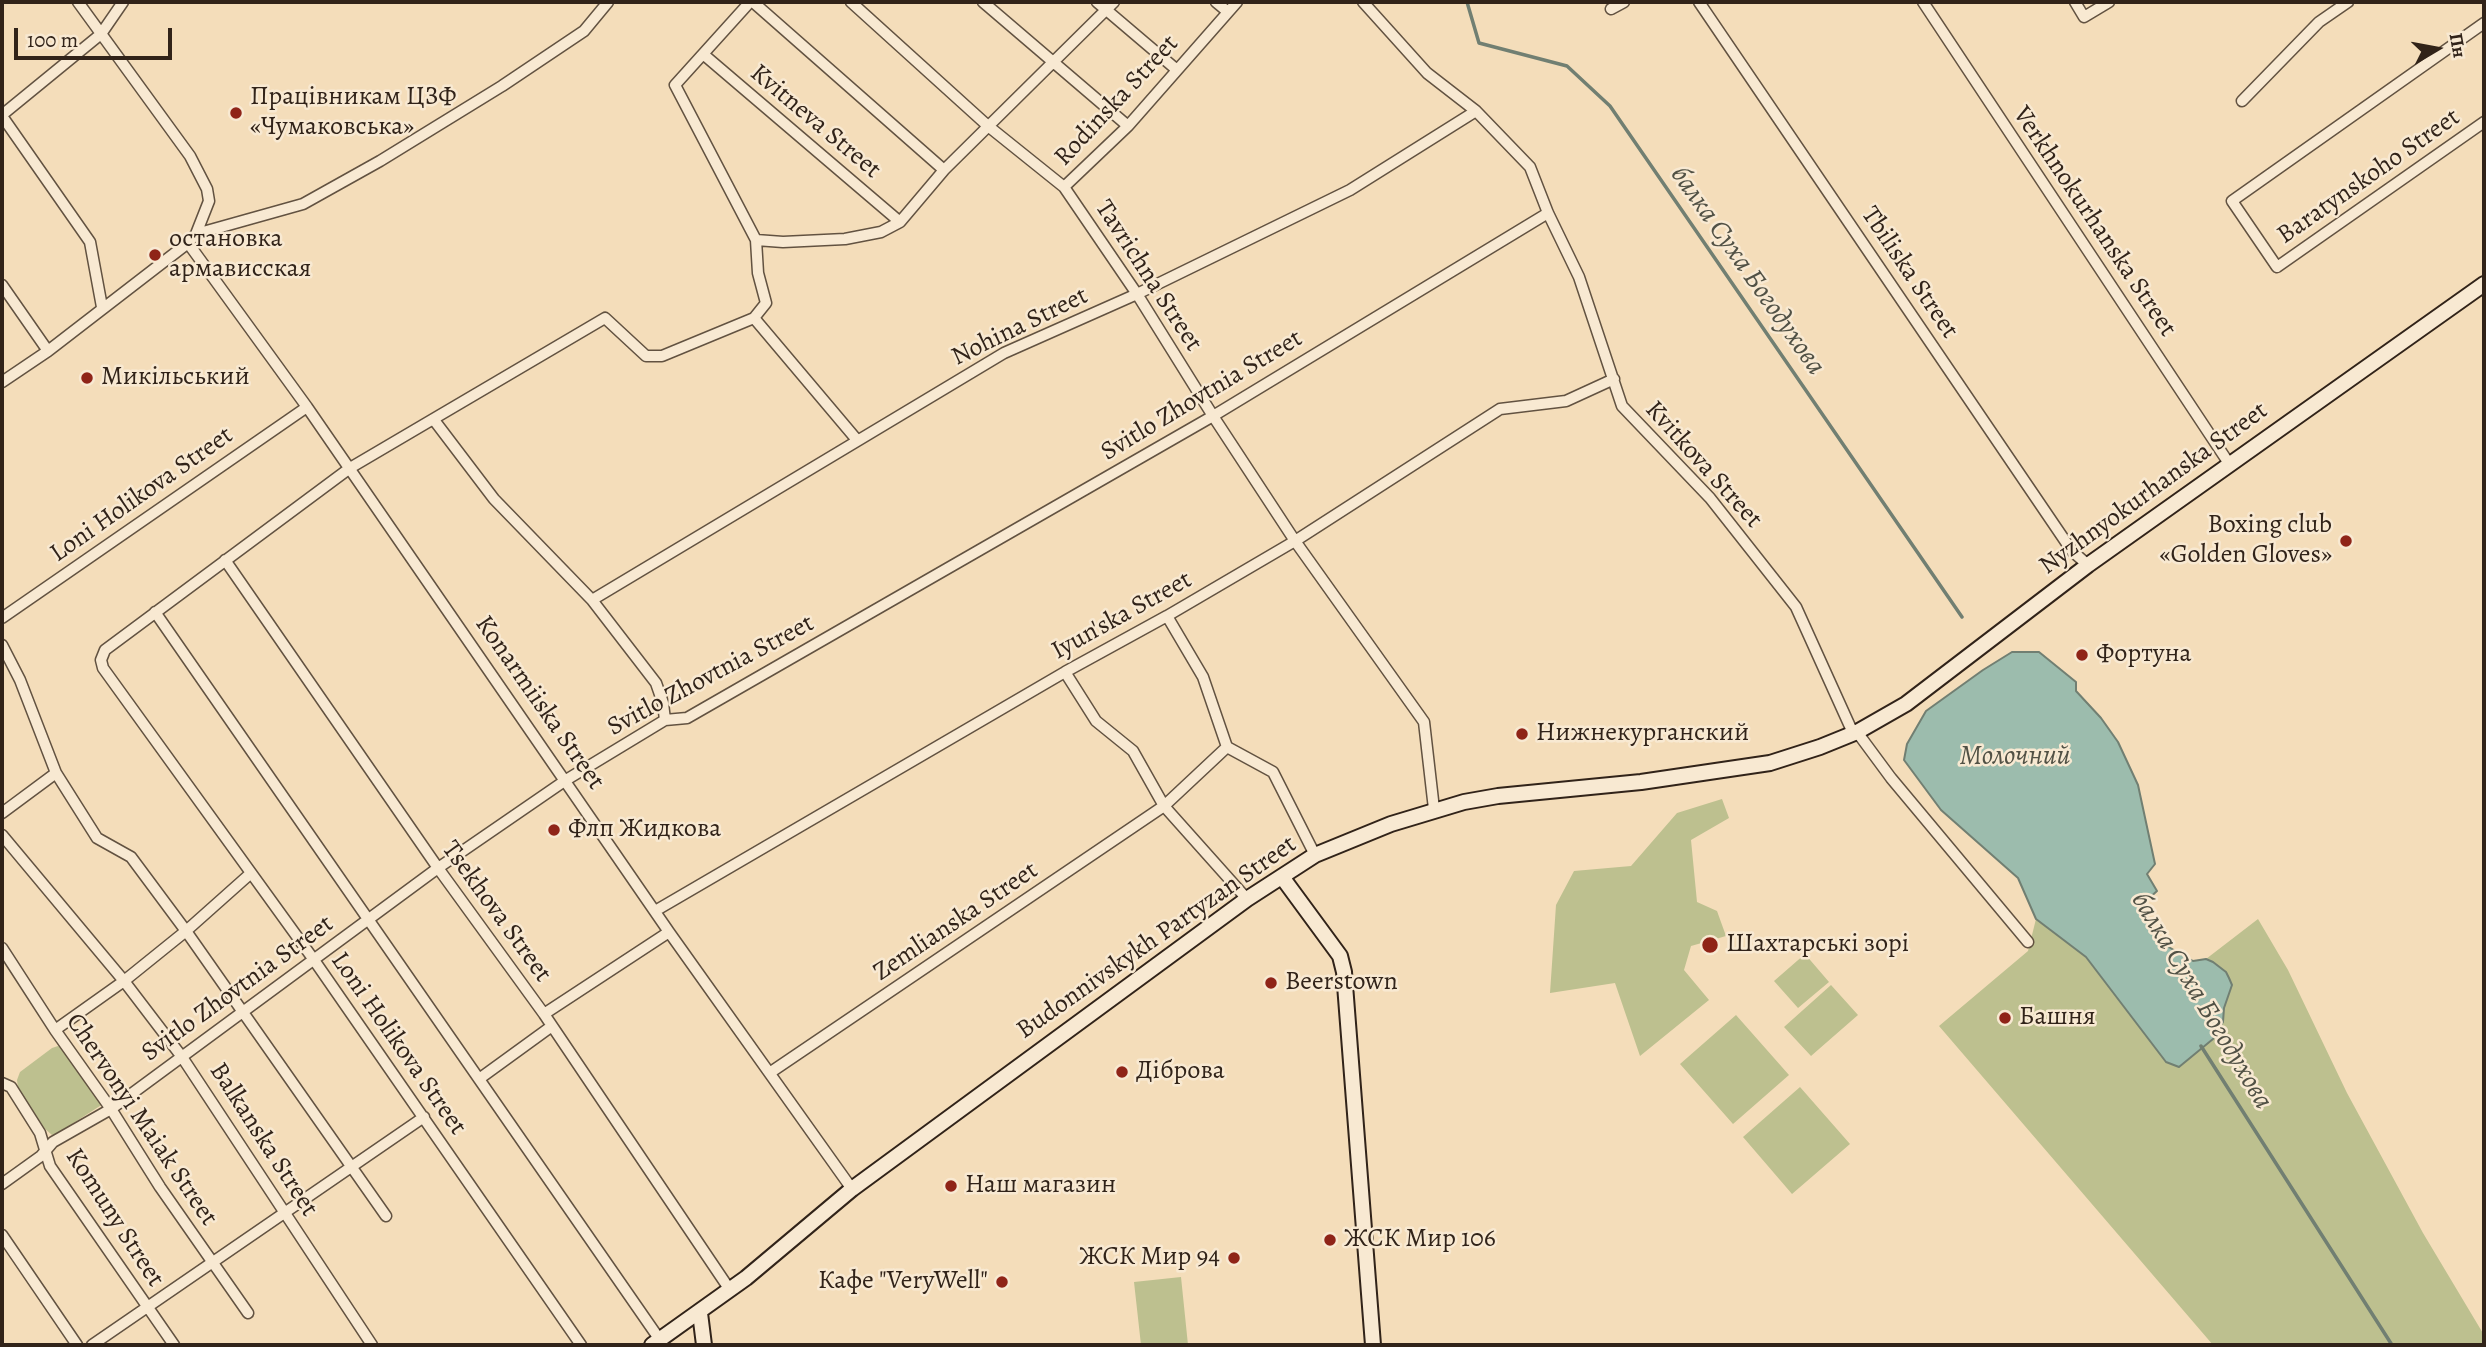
<!DOCTYPE html>
<meta charset="utf-8">
<style>
body{margin:0}
#map{position:relative;width:2486px;height:1347px;overflow:hidden;background:#f4ddba;font-family:Alegreya,serif}
canvas{display:block}
.frame{position:absolute;inset:0;border:4px solid #312319;pointer-events:none}
.north{position:absolute;left:2402px;top:14px;width:70px;height:70px;-webkit-text-stroke:5px #f8e9d2;paint-order:stroke;rotate:80deg;font-size:19px;font-weight:700;line-height:28px;text-align:center;color:#312319}
.north::after{content:'';display:block;margin:auto;width:24px;height:32px;background:#312319;clip-path:polygon(50% 0,100% 100%,50% 72%,0 100%)}
.scale{position:absolute;left:14px;top:28px;width:158px;height:32px;box-sizing:border-box;border:4px solid #312319;border-top:0;padding-left:9px;font-size:21px;line-height:24px;white-space:nowrap;color:#312319;-webkit-text-stroke:5px #f8e9d2;paint-order:stroke}
</style>
<div id="map">
<canvas width="2486" height="1347"></canvas>
<div class="frame"></div>
<div class="north">Пн</div>
<div class="scale">100 m</div>
</div>
<script>
const context = document.querySelector('canvas').getContext('2d');
context.lineJoin = 'round';
function fill(path, color) { context.fillStyle = color; context.fill(path, 'evenodd'); }
const toPath = rows => new Path2D(rows.map(r => 'M' + r).join(''));
function stroke(path, color, width, dash) { context.strokeStyle = color; context.lineWidth = width; context.lineCap = dash ? 'butt' : 'round'; context.setLineDash(dash || []); context.stroke(path); }
function write(font, color, halo, rows, align = 'center') {
  context.font = font + ' Alegreya,serif'; context.lineWidth = 5; context.setLineDash([]); context.textBaseline = 'middle'; context.strokeStyle = halo; context.fillStyle = color; for (const [text, x, y, turn = 0] of rows) {
    context.save(); context.translate(x, y); context.rotate((+turn || 0) * Math.PI / 180); context.textAlign = isNaN(turn) ? turn : align; if (halo) context.strokeText(text, 0, 0); context.fillText(text, 0, 0); context.restore();
  }
}
const green = toPath([
 [1722,799,1729,818,1691,840,1697,902,1717,911,1726,936,1691,946,1684,970,1709,1000,1640,1056,1615,983,1550,993,1556,905,1574,871,1631,866,1677,813],
 [2036,919,2086,957,2166,1062,2179,1067,2223,1022,2224,1008,2232,985,2213,962,2206,959,2258,919,2288,970,2347,1093,2423,1233,2484,1335,2484,1345,2213,1345,1939,1026,2028,951],
 [1805,954,1829,982,1798,1008,1774,981],
 [1831,985,1858,1015,1811,1056,1784,1027],
 [1736,1015,1789,1075,1733,1124,1680,1064],
 [58,1046,62,1047,103,1104,58,1133,52,1135,44,1128,18,1088,17,1080,20,1072,52,1048],
 [1800,1087,1850,1144,1792,1194,1743,1137],
 [1181,1277,1188,1345,1141,1345,1134,1282]
]);
const water = toPath([
 [2012,652,2039,652,2076,682,2076,691,2101,718,2118,742,2138,785,2155,864,2147,874,2157,891,2146,901,2144,910,2160,942,2193,961,2206,959,2213,962,2226,972,2229,978,2232,985,2224,1008,2223,1022,2213,1039,2179,1067,2166,1062,2086,957,2036,919,2018,878,1941,810,1904,760,1907,744,1926,711,1983,670,2012,652]
]);
const stream = toPath([
 [1467,2,1479,43,1567,66,1610,106,1962,617],
 [2201,1046,2392,1345]
]);
const street = toPath([
 [750,2,675,85,756,240,758,273,766,303,754,318,857,440],
 [753,2,944,170],
 [851,2,988,126,1064,187,1137,294,1213,416,1295,541,1424,722,1434,809],
 [983,2,1128,126],
 [1097,2,1177,70],
 [1216,2,1228,12],
 [1363,2,1427,73,1476,111,1530,167,1548,213,1579,277,1622,406,1710,498,1796,607,1853,733],
 [1699,2,2072,551,2088,565],
 [1923,2,2230,465],
 [2075,2,2084,17,2109,2],
 [1611,9,1624,2],
 [2484,23,2232,201,2277,267,2484,122],
 [703,54,900,222],
 [2242,101,2319,22,2348,2],
 [2,115,101,34,123,2],
 [2,116,90,242,102,307],
 [1064,187,1128,126,1237,2],
 [196,234,303,204,380,161,502,86,584,31,608,2],
 [756,240,783,242,845,239,881,232,900,222,944,170,1114,2],
 [188,243,307,407,669,932,852,1189],
 [2,285,48,351],
 [2,382,48,351,188,243,196,234,209,201,207,189,190,156,78,2],
 [434,420,494,499,592,600,656,683,663,703,665,720],
 [225,560,438,868,544,1014,730,1290],
 [592,600,1004,353,1137,294,1350,190,1476,111],
 [155,612,660,1340],
 [1167,616,1203,677,1227,747,1273,772,1315,855],
 [2,618,307,407],
 [2,645,20,680,56,773,97,838,131,857,186,931,386,1216],
 [1065,672,1096,721,1133,751,1164,806,1247,899],
 [1857,732,1891,778,2028,942],
 [2,813,56,773],
 [2,835,124,981,182,1057,372,1345],
 [655,911,1065,672,1167,616,1295,541,1500,409,1566,401,1614,379],
 [2,948,55,1030,111,1109,160,1187,248,1313],
 [544,1014,669,932],
 [55,1030,124,981,186,931,250,874],
 [771,1072,1164,806,1227,747],
 [479,1079,552,1026],
 [2,1083,11,1087,40,1133,50,1166,174,1345],
 [2,1184,41,1156,53,1142,111,1109,438,868,566,780,665,720,687,718,1213,416,1548,213],
 [2,1235,77,1345],
 [92,1345,424,1117],
 [581,1345,314,960,103,668,101,660,105,650,350,468,605,318,646,356,662,356,754,318]
]);
const secondary = toPath([
 [1282,877,1340,956,1344,972,1373,1345],
 [700,1313,704,1345],
 [652,1345,746,1278,852,1189,1247,899,1315,855,1391,824,1464,802,1498,796,1641,782,1770,763,1820,747,1857,732,1906,704,2088,565,2484,284]
]);
const markers = [
 [236,113,7,"#8f2418"],
 [155,255,7,"#8f2418"],
 [87,378,7,"#8f2418"],
 [2346,541,7,"#8f2418"],
 [2082,655,7,"#8f2418"],
 [1522,734,7,"#8f2418"],
 [554,830,7,"#8f2418"],
 [1710,945,9,"#8f2418"],
 [1271,983,7,"#8f2418"],
 [2005,1018,7,"#8f2418"],
 [1122,1072,7,"#8f2418"],
 [951,1186,7,"#8f2418"],
 [1330,1240,7,"#8f2418"],
 [1234,1258,7,"#8f2418"],
 [1002,1282,7,"#8f2418"]
];
const poiNames = [
 ["Працівникам ЦЗФ",250,98],
 ["«Чумаковська»",250,128],
 ["остановка",169,240],
 ["армависская",169,270],
 ["Микільський",101,378],
 ["Boxing club",2332,526,"right"],
 ["«Golden Gloves»",2332,556,"right"],
 ["Фортуна",2096,655],
 ["Нижнекурганский",1536,734],
 ["Флп Жидкова",568,830],
 ["Шахтарські зорі",1726,945],
 ["Beerstown",1285,983],
 ["Башня",2019,1018],
 ["Діброва",1136,1072],
 ["Наш магазин",965,1186],
 ["ЖСК Мир 106",1344,1240],
 ["ЖСК Мир 94",1220,1258,"right"],
 ["Кафе \"VeryWell\"",988,1282,"right"]
];
const streetNames = [
 ["Rodinska Street",1117,101,-47],
 ["Kvitneva Street",815,122,40],
 ["Baratynskoho Street",2369,177,-35],
 ["Verkhnokurhanska Street",2094,222,56],
 ["Tbiliska Street",1909,273,56],
 ["Tavrichna Street",1148,276,57],
 ["Nohina Street",1020,327,-26],
 ["Svitlo Zhovtnia Street",1202,396,-31],
 ["Kvitkova Street",1703,465,48],
 ["Nyzhnyokurhanska Street",2154,489,-36],
 ["Loni Holikova Street",142,495,-35],
 ["Iyun'ska Street",1122,616,-29],
 ["Svitlo Zhovtnia Street",711,676,-28],
 ["Konarmiiska Street",539,703,55],
 ["Tsekhova Street",496,912,54],
 ["Zemlianska Street",956,922,-34],
 ["Budonnivskykh Partyzan Street",1157,938,-35],
 ["Svitlo Zhovtnia Street",238,989,-36],
 ["Loni Holikova Street",398,1044,55],
 ["Chervonyi Maiak Street",141,1120,56],
 ["Balkanska Street",263,1140,57],
 ["Komuny Street",114,1218,57]
];
const waterNames = [
 ["балка Суха Богодухова",1747,271,55],
 ["Молочний",2015,757],
 ["балка Суха Богодухова",2201,1001,59]
];
fill(green, '#bdc08f');
fill(water, '#9cbcad');
stroke(water, '#717f72', 2);
stroke(stream, '#717f72', 3.5);
stroke(street, '#625241', 13);
stroke(secondary, '#312319', 18);
stroke(street, '#f8e9d2', 10);
stroke(secondary, '#f8e9d2', 14);
for (const [x, y, r, color] of markers) { const dot = new Path2D(); dot.arc(x, y, r, 0, 2 * Math.PI); context.fillStyle = color; context.fill(dot); stroke(dot, '#f8e9d2', 2.5); }
write('26px', '#312319', '#f8e9d2', poiNames, 'left');
write('26px', '#312319', '#f8e9d2', streetNames);
write('italic 28px', '#515145', '#f8e9d2', waterNames);
</script>
